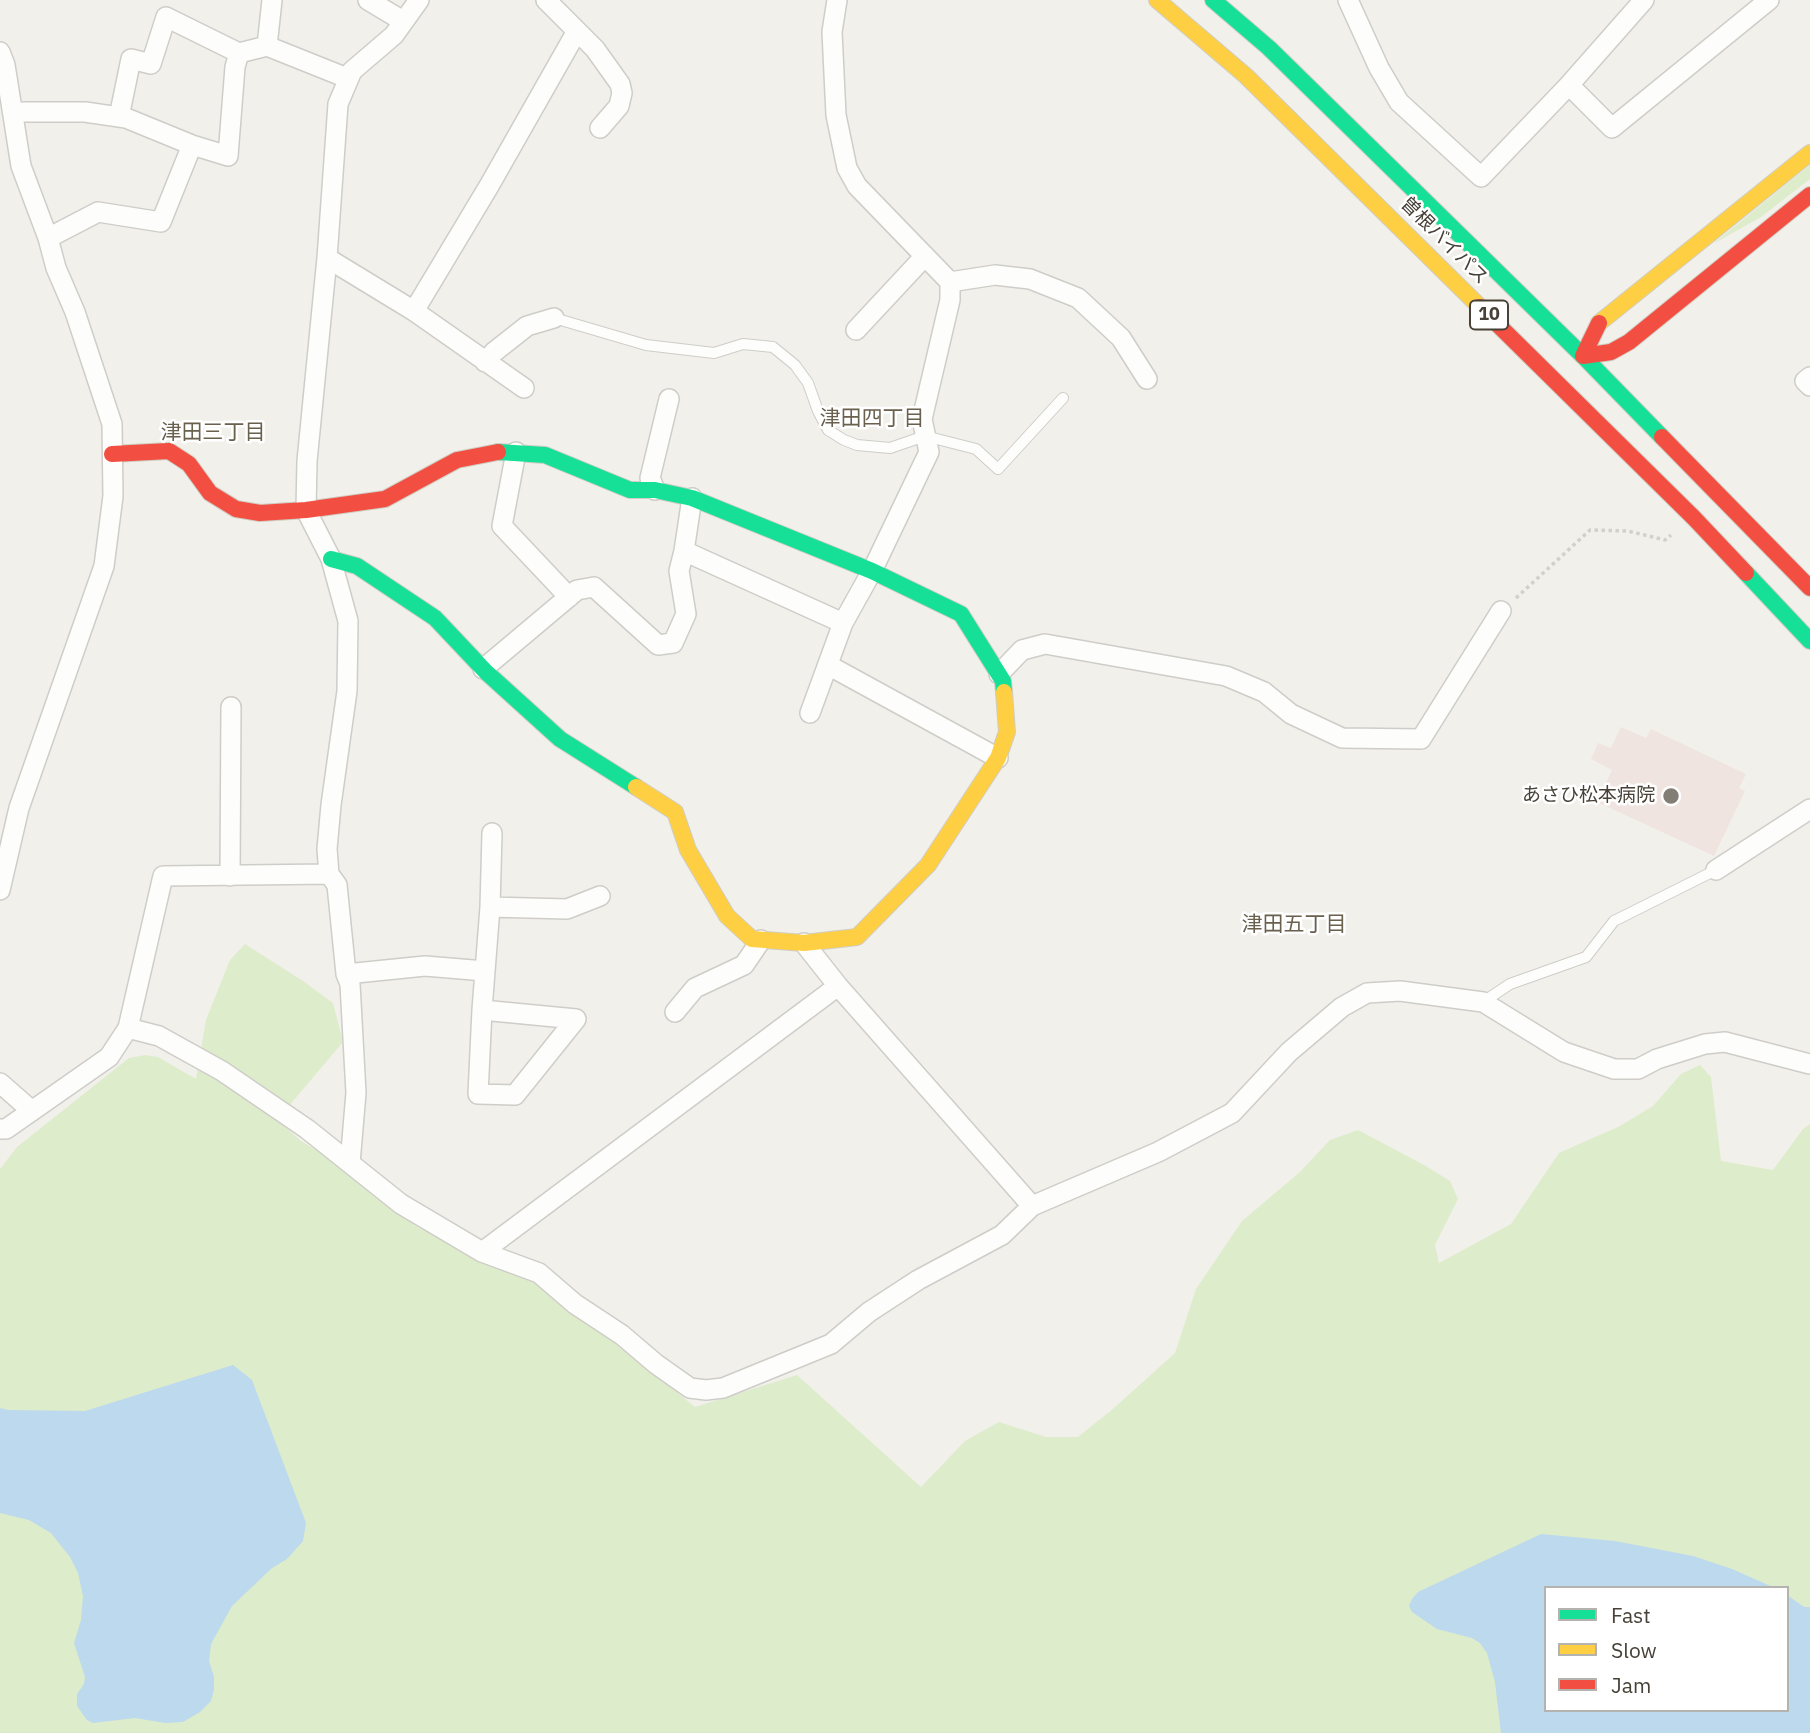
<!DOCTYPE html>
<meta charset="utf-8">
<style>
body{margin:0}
#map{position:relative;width:1810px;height:1733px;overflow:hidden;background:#f1f0eb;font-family:"IBM Plex Sans",sans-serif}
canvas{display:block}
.legend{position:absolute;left:1544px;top:1586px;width:245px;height:126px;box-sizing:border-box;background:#fff;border:2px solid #b5b3af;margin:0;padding:9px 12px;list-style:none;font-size:21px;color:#474137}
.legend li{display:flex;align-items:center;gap:14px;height:35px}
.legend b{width:35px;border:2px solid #b5b3af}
</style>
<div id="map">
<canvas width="1810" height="1733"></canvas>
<ul class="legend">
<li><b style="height:9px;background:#16e098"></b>Fast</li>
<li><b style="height:9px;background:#ffcf43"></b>Slow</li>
<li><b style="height:9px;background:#f24e42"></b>Jam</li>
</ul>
</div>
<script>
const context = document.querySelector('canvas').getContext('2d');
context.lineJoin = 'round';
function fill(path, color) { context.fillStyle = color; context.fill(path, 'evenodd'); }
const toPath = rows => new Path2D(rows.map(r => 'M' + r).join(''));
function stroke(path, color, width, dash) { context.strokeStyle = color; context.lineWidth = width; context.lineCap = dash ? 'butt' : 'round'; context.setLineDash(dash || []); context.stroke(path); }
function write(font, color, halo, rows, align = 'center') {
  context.font = font + ' "IBM Plex Sans","Noto Sans JP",sans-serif'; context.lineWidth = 5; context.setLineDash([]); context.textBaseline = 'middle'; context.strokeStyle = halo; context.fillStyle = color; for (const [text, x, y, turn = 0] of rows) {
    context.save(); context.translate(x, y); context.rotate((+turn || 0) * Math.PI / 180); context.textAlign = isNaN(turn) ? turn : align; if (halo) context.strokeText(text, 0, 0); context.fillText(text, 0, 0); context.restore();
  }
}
const medical = toPath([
 [1621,727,1646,738,1651,729,1746,774,1739,788,1745,791,1714,856,1597,802,1612,770,1591,759,1598,743,1611,748]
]);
const green = toPath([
 [1810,165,1810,179,1761,217,1713,244],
 [245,944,303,981,333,1003,343,1042,277,1120,301,1141,351,1171,391,1199,415,1226,536,1279,695,1407,797,1375,921,1487,965,1441,999,1422,1046,1437,1078,1437,1114,1408,1175,1353,1196,1289,1242,1221,1300,1172,1330,1140,1358,1130,1424,1165,1450,1181,1458,1199,1435,1245,1439,1263,1511,1224,1559,1153,1620,1126,1653,1106,1681,1074,1700,1065,1711,1077,1721,1161,1773,1170,1803,1129,1810,1124,1810,1733,0,1733,0,1169,17,1147,129,1058,145,1055,158,1057,196,1079,206,1020,230,960],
 [1546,1588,1787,1588,1787,1710,1546,1710]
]);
const water = toPath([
 [233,1365,252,1380,306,1523,303,1541,287,1559,272,1568,232,1606,211,1644,209,1661,214,1677,214,1690,211,1701,200,1712,183,1722,165,1723,135,1718,93,1723,87,1720,77,1706,77,1694,84,1684,85,1677,74,1643,81,1620,83,1596,78,1573,70,1557,51,1533,29,1520,0,1513,0,1408,8,1410,85,1411],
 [1541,1534,1615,1541,1693,1556,1732,1569,1775,1588,1546,1588,1546,1710,1787,1710,1787,1595,1804,1607,1810,1607,1810,1733,1501,1733,1495,1682,1487,1653,1480,1643,1472,1638,1437,1629,1412,1612,1409,1606,1412,1599,1418,1592]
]);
const path = toPath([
 [1516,598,1590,530,1628,531,1665,540,1671,535]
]);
const lane = toPath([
 [554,318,646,345,714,353,743,344,773,347,795,365,808,383,818,411,828,430,844,440,857,445,890,448,925,436,976,449,998,469,1063,398],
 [1483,1002,1510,984,1586,957,1614,921,1716,870]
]);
const street = toPath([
 [272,0,267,46,347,78],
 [368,0,403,21],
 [546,0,595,49,620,84,622,93,619,106,600,128],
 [1348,0,1379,68,1399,102,1481,177,1569,85,1644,0],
 [0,52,5,65,21,166,48,238,56,268,75,312,112,424,113,496,104,566,19,808,0,890],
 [1569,85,1612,128,1769,0],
 [13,112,85,112,126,118,192,145],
 [119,117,131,59,151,64,166,17,239,53],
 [48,238,98,212,161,222,192,145,228,156,235,67,239,53,267,46],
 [327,258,414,311,524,388],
 [950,282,995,275,1030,279,1078,298,1121,338,1147,379],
 [414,311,489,186,577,31],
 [856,330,925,256],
 [485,362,494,352,527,326,554,318],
 [1810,377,1805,381,1810,386],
 [516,452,502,526,569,597],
 [655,490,650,478,669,399],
 [684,551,843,623,872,571,929,452,922,419,950,300,950,282,857,186,847,168,836,115,832,32,837,0],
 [828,665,998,758],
 [483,669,577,590,594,587,658,645,673,643,686,614,679,571,684,551,692,498],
 [999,674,1022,650,1045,644,1226,676,1264,692,1291,714,1342,738,1421,739,1501,611],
 [810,713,843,623],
 [1716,870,1810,809],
 [329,874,337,885,346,974,425,966,485,971],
 [230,876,231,707],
 [490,907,567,909,600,896],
 [804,943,838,986,1032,1206],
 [346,974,350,984,356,1093,350,1163],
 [482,1010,478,1094,515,1095,576,1019,482,1010,490,907,492,833],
 [675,1012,695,988,744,965,761,940],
 [128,1028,159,1036,222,1071,307,1129,401,1204,482,1252,539,1273,575,1304,622,1335,656,1364,690,1388,706,1390,723,1388,831,1344,869,1312,918,1280,1002,1235,1032,1206,1158,1152,1232,1113,1289,1052,1342,1007,1367,993,1400,991,1483,1002,1564,1052,1614,1069,1638,1069,1657,1059,1705,1044,1725,1042,1810,1064],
 [0,1083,32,1111],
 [0,1129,6,1129,109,1057,128,1028,163,876,329,874,327,849,331,805,347,691,348,621,331,559,306,510,307,461,327,258,338,104,352,71,394,35,419,0],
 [482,1252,838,986]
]);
const fast = toPath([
 [1213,0,1269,48,1583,356,1662,437],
 [498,452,545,455,630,490,655,490,692,498,872,571,961,614,1003,681,1004,692],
 [331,559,357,566,435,618,486,672,560,739,636,787],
 [1746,573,1810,641]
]);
const slow = toPath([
 [1157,0,1246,76,1480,307],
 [1599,323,1810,153],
 [636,787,675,812,688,850,727,916,752,939,804,943,857,937,928,865,998,758,1007,732,1004,692]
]);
const jam = toPath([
 [1480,307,1694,518,1746,573],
 [1599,323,1583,356,1611,352,1629,342,1810,195],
 [1662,437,1810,588],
 [112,454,169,451,189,464,210,493,236,509,260,513,306,510,385,499,457,460,498,452]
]);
const markers = [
 [1671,796,9,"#827e76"]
];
const shields = [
 [1489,315,38]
];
const shieldNames = [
 ["10",1489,315]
];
const streetNames = [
 ["曽根バイパス",1444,241,45]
];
const poiNames = [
 ["あさひ松本病院",1655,796]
];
const neighbourhoodNames = [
 ["津田四丁目",872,419],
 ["津田三丁目",213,433],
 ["津田五丁目",1294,925]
];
fill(medical, '#f0e4e0');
fill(green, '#ddeccb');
fill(water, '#bcd9ee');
stroke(lane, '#cfcdc8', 12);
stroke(street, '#cfcdc8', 22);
stroke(fast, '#d0cdc2', 18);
stroke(slow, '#d0cdc2', 18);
stroke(jam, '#d0cdc2', 18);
stroke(path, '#d1d0ca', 3.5, [3.5, 3.5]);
stroke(lane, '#fdfdfc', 10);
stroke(street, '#fdfdfc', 19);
stroke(fast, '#16e098', 16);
stroke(slow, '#ffcf43', 16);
stroke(jam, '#f24e42', 16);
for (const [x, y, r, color] of markers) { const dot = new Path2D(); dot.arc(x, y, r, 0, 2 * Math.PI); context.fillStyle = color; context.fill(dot); stroke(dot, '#fff', 2.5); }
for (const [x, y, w] of shields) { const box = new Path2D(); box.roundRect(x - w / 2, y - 14.5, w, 29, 5); context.fillStyle = '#fff'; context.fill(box); stroke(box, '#474137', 2); }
write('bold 18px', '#474137', null, shieldNames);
write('19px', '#474137', '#fff', streetNames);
write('19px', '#474137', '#fff', poiNames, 'right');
write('21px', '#6a604e', '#fff', neighbourhoodNames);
</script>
